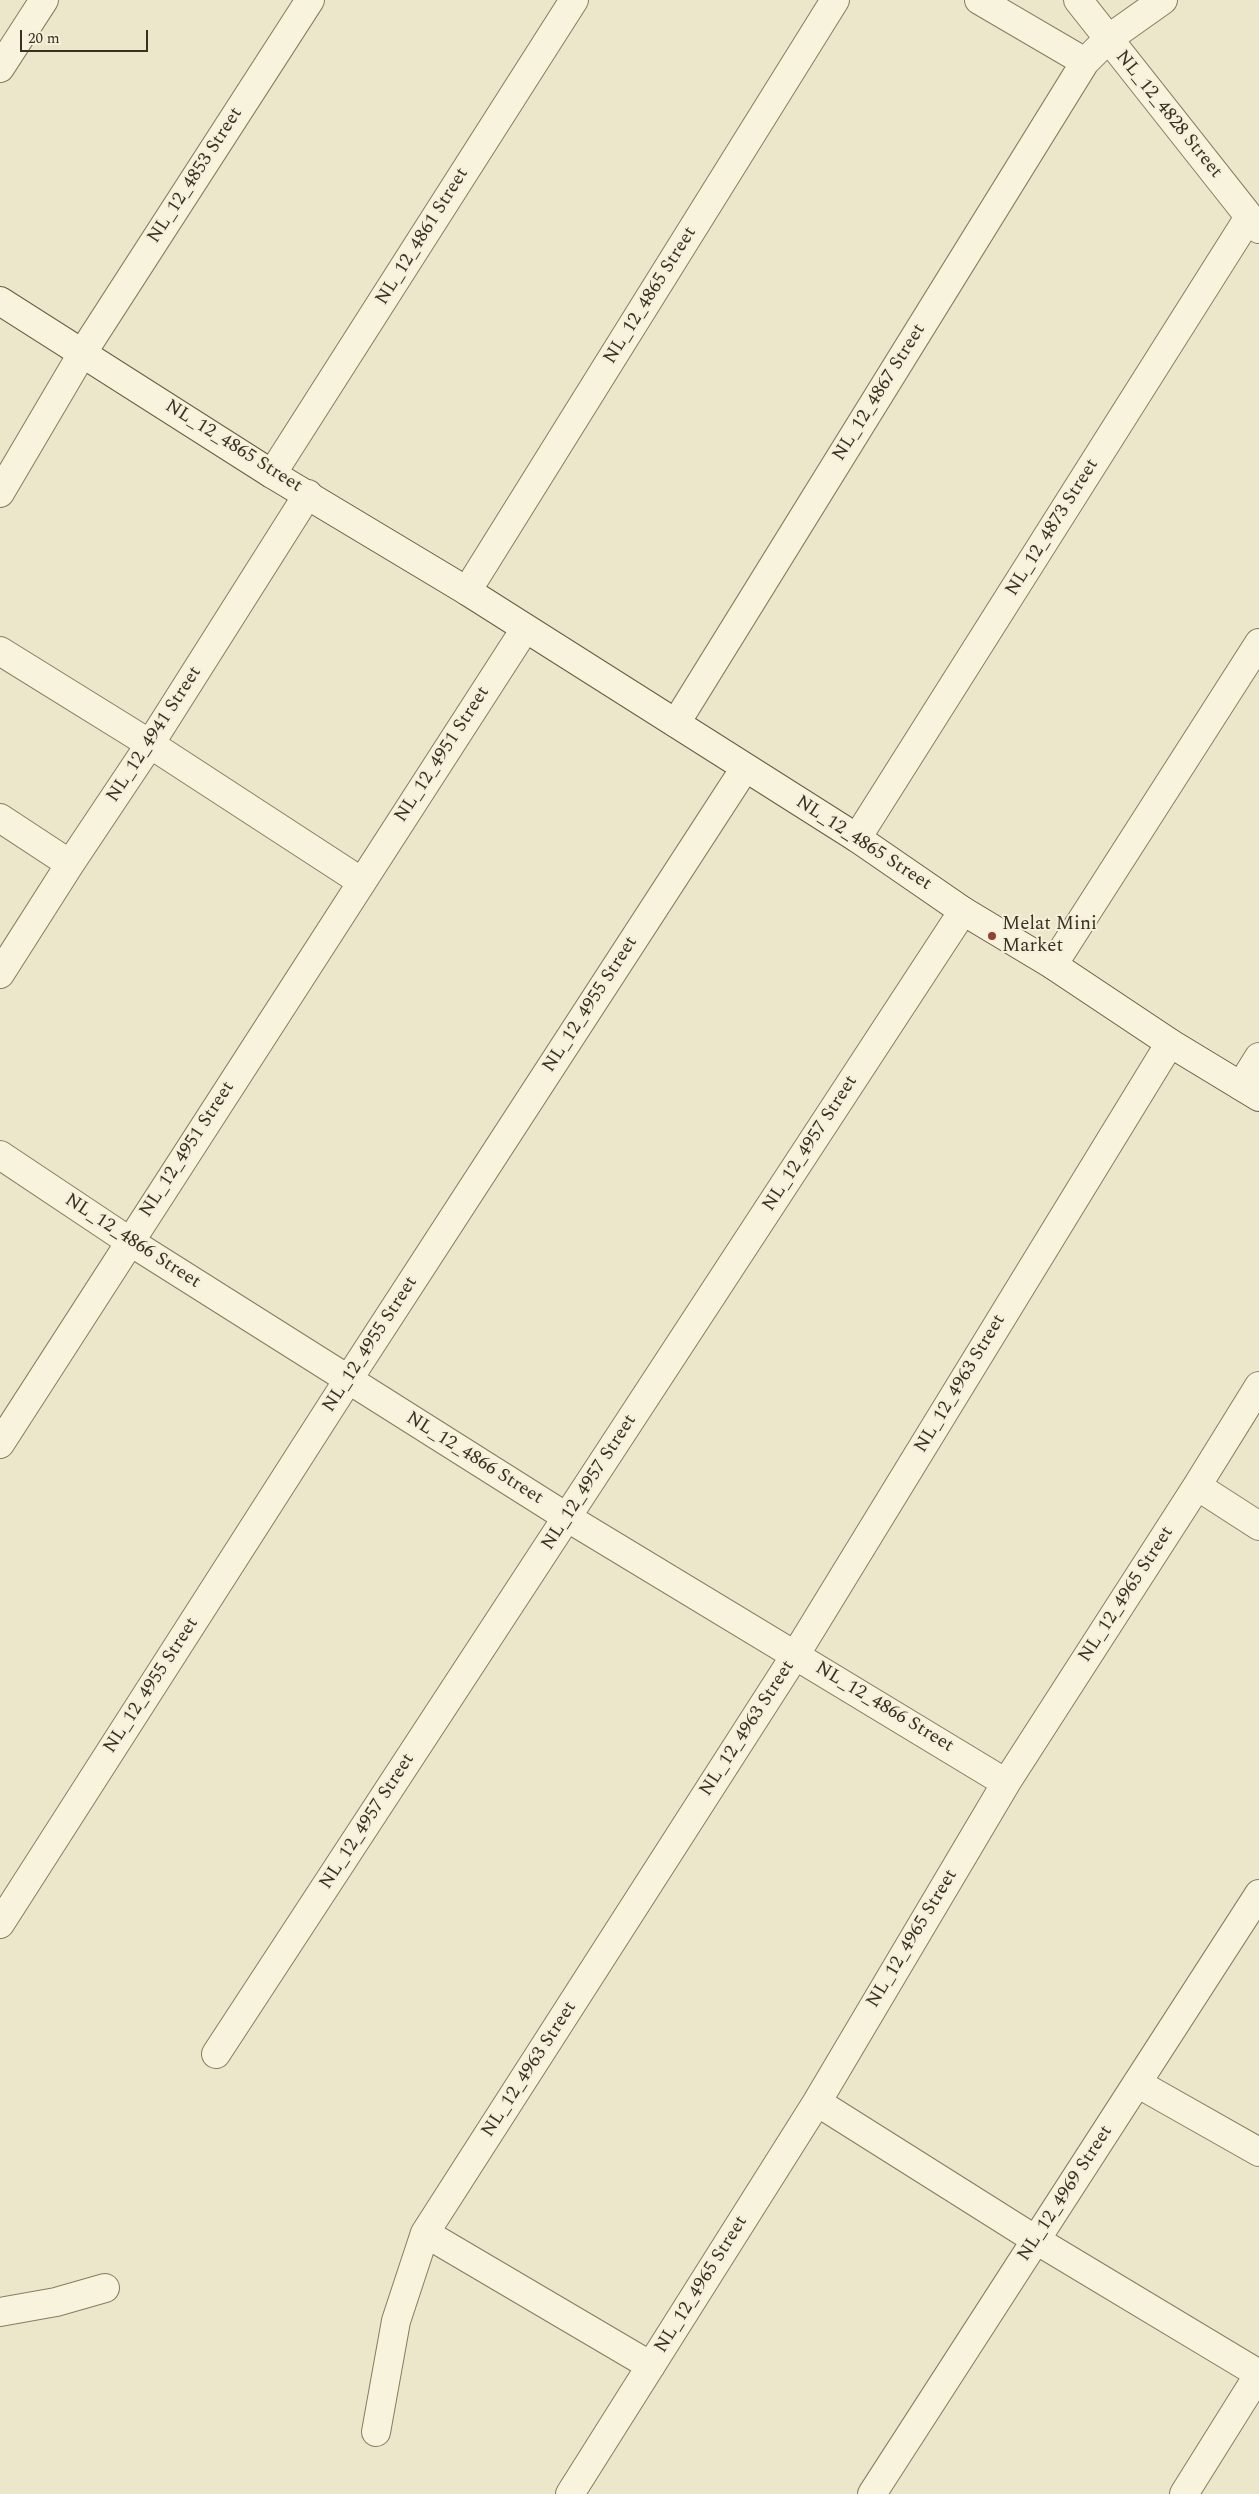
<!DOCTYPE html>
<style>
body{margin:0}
#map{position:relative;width:1259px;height:2494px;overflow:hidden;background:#ece7ca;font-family:Spectral,serif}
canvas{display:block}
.scale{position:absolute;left:20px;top:30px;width:128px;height:22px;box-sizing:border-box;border:2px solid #393122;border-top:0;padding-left:6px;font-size:15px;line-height:18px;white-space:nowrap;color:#393122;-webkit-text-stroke:4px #f4f0d9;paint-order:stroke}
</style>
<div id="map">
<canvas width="1259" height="2494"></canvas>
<div class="scale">20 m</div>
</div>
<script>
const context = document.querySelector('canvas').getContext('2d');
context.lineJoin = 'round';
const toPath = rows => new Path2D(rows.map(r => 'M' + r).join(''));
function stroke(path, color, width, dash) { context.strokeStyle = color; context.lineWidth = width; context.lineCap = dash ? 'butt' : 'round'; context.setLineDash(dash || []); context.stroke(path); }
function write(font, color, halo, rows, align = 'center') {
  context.font = font + ' Spectral,serif'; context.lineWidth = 4; context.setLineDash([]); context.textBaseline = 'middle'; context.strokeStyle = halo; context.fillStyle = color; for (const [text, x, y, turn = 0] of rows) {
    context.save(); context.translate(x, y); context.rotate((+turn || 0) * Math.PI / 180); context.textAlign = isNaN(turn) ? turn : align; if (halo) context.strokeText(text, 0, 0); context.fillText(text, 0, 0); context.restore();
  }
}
const street = toPath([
 [979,0,1085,62,1108,39,1163,0],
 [1078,0,1259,229],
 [0,68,44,0],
 [272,474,574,0],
 [0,493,83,352,310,0],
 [467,591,835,0],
 [0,651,150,744,362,882],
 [676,723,1085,62],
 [0,818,70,864],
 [857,838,1249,217],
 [1053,965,1259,643],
 [0,974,70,864,150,744,308,494],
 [1241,1086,1259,1057],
 [0,1155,129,1241,568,1518,1006,1783],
 [0,1444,525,629],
 [1197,1486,1259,1526],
 [0,1924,348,1380,745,768],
 [216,2054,963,911],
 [1137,2083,1259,2152],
 [817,2102,1036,2240,1259,2374],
 [425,2233,651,2366],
 [0,2312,56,2302,105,2288],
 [376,2432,396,2321,425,2233,796,1654,1170,1043],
 [570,2494,817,2102,1006,1783,1197,1486,1259,1386],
 [872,2494,1259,1894],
 [1184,2494,1259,2374]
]);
const secondary = toPath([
 [0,301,272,474,467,591,857,838,963,911,1053,965,1170,1043,1259,1097]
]);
const markers = [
 [992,936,5,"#924134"]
];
const streetNames = [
 ["NL_12_4828 Street",1168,115,51],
 ["NL_12_4853 Street",196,176,-57],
 ["NL_12_4861 Street",423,237,-58],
 ["NL_12_4865 Street",651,296,-58],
 ["NL_12_4867 Street",880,393,-58],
 ["NL_12_4865 Street",233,447,32],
 ["NL_12_4873 Street",1053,528,-58],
 ["NL_12_4941 Street",155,735,-57],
 ["NL_12_4951 Street",443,755,-57],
 ["NL_12_4865 Street",863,844,33],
 ["NL_12_4955 Street",591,1005,-57],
 ["NL_12_4957 Street",811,1144,-57],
 ["NL_12_4951 Street",188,1150,-57],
 ["NL_12_4866 Street",132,1242,33],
 ["NL_12_4955 Street",371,1345,-57],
 ["NL_12_4963 Street",961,1384,-59],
 ["NL_12_4866 Street",474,1459,32],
 ["NL_12_4957 Street",590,1483,-57],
 ["NL_12_4965 Street",1127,1595,-57],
 ["NL_12_4955 Street",152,1686,-57],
 ["NL_12_4866 Street",884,1708,31],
 ["NL_12_4963 Street",748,1729,-57],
 ["NL_12_4957 Street",368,1822,-57],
 ["NL_12_4965 Street",913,1939,-59],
 ["NL_12_4963 Street",530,2070,-57],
 ["NL_12_4969 Street",1066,2194,-57],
 ["NL_12_4965 Street",702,2285,-58]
];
const poiNames = [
 ["Melat Mini",1002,925],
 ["Market",1002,947]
];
stroke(street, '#887b60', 30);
stroke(secondary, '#6a5c43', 30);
stroke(street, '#f7f3dd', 28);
stroke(secondary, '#f7f3dd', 28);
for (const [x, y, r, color] of markers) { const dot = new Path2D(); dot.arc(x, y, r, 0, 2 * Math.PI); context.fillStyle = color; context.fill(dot); stroke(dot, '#f4f0d9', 2); }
write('19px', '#393122', '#f4f0d9', streetNames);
write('19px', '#393122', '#f4f0d9', poiNames, 'left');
</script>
